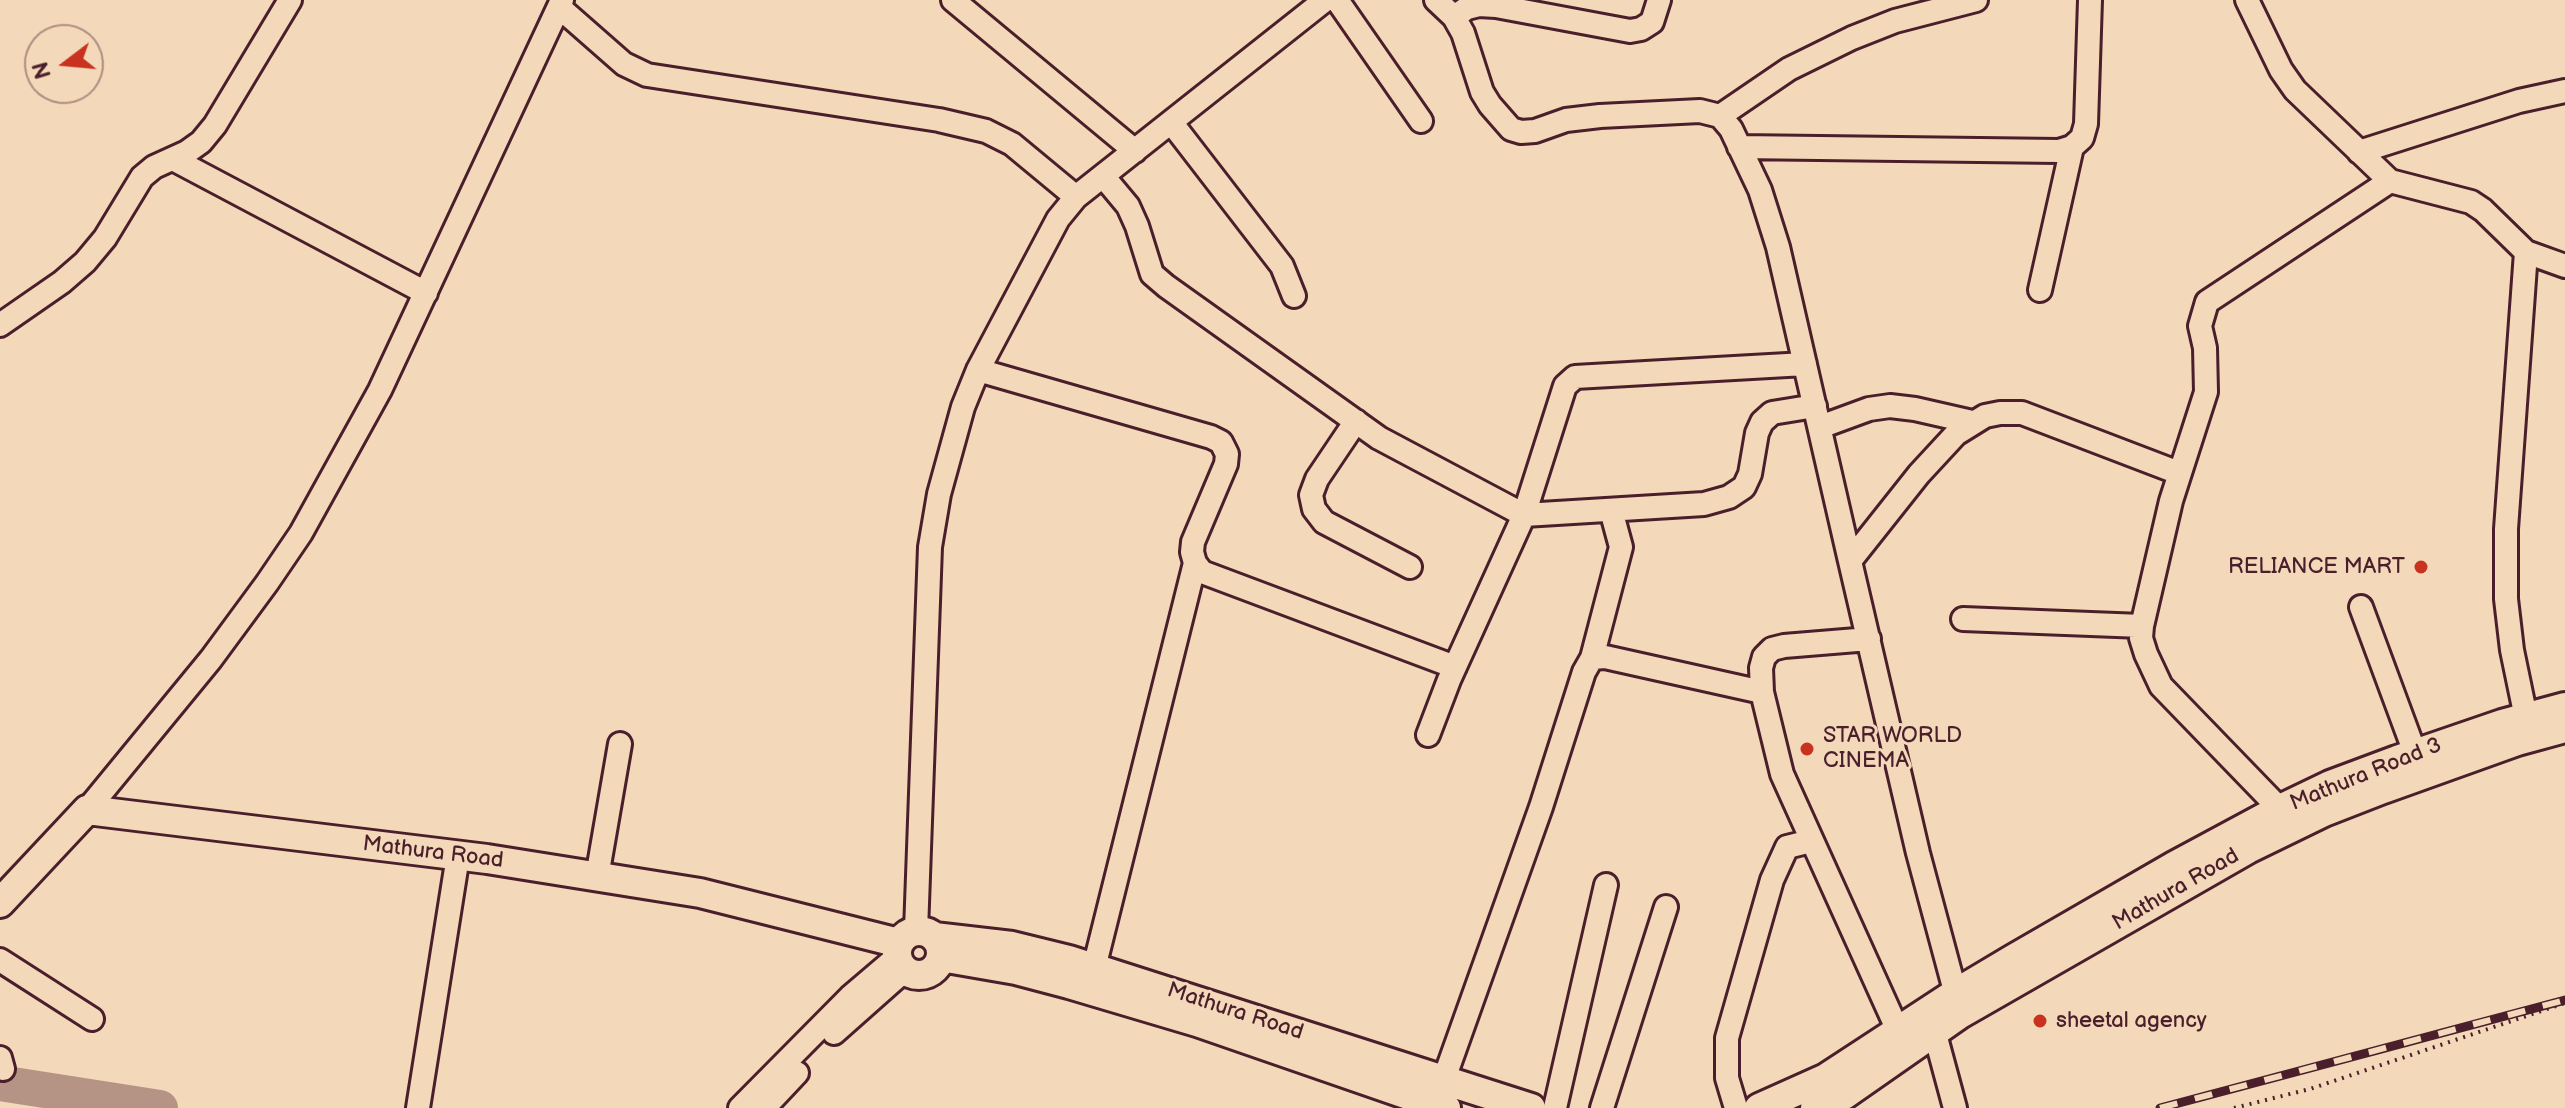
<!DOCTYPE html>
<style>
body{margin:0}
#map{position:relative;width:2565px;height:1108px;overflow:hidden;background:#f3d8ba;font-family:"Balsamiq Sans",sans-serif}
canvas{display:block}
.north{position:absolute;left:24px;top:24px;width:80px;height:80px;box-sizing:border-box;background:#f3d8ba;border:2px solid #af8e81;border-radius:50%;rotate:254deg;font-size:22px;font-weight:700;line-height:32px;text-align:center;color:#4a1f2b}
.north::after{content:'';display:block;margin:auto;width:28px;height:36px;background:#c8321e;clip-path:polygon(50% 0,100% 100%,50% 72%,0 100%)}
</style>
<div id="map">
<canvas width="2565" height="1108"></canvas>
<div class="north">N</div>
</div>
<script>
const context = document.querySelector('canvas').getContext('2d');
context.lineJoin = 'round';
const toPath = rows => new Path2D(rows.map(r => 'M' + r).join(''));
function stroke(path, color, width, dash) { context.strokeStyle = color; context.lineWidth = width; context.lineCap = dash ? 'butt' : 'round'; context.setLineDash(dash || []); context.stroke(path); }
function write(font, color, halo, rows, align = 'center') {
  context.font = font + ' "Balsamiq Sans",sans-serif'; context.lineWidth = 6; context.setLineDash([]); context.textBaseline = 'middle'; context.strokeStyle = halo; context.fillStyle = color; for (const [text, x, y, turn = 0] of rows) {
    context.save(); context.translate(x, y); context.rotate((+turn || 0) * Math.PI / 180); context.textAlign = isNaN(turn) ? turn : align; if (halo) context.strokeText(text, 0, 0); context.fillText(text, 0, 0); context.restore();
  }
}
const river = toPath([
 [0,1083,160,1108]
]);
const path = toPath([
 [2234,1108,2310,1089,2565,1003]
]);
const minor = toPath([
 [953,0,1135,151],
 [1337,0,1421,121],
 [1436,0,1454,17,1463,33,1482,92,1490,105,1511,129,1521,132,1535,131,1566,120,1600,116,1700,111,1720,116,1731,129,1760,190,1778,247,1850,561],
 [2247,0,2281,70,2295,90,2390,181,2471,202,2483,210,2526,252,2565,266],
 [559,7,624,64,647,75,939,120,986,131,1012,144,1076,197],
 [1454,17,1467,8,1479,5,1496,6,1630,31,1641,29,1652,22,1659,0],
 [1720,116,1789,69,1852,38,1895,21,1976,0],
 [1171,122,1282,266,1294,296],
 [1739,147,2059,151,2072,147,2082,138,2086,124,2090,0],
 [2359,152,2519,101,2565,91],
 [173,159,426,293],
 [1103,176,1128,206,1137,226,1152,274,1166,286,1379,438,1524,515,1449,680,1428,735],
 [2526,252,2506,529,2506,599,2512,650,2529,732],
 [2040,290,2072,147],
 [0,325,62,282,85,262,105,238,142,177,154,167,187,152,201,142,215,125,290,0],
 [1805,364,1575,377,1565,386,1524,515,1704,504,1729,497,1744,487,1750,474,1757,433,1762,422,1772,413,1815,406],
 [978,370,1211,437,1221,442,1227,454,1226,464,1193,542,1192,552,1195,563,1202,572,1455,667],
 [1356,421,1317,479,1311,495,1314,509,1324,522,1410,567],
 [1820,427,1869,409,1890,406,1915,409,1972,422],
 [2361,607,2415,753],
 [1963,619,2142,626],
 [1869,639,1784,646,1772,649,1764,657,1761,668,1762,692,1782,774,1899,1033],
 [1592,658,1621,547,1611,510],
 [2280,809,2161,686,2146,654,2141,638,2142,626,2171,501,2206,392,2205,348,2200,326,2207,302,2390,181],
 [87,810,211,659,267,583,301,533,380,390,562,0],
 [597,877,620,744],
 [916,931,930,547,939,494,963,407,978,370,1058,219,1076,197,1325,0],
 [0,960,92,1019],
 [1094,968,1195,563],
 [1959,1006,1918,853,1850,561,1919,474,1956,434,1985,416,2000,413,2022,413,2179,473],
 [1931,1019,1955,1108],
 [834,1033,905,970],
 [0,1058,3,1069],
 [1444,1079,1541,807,1584,672,1592,658,1605,657,1762,692],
 [418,1108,458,856],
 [740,1108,850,997,897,957],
 [764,1108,797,1073],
 [1555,1108,1606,885],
 [1602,1108,1666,907],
 [1736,1108,1727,1078,1727,1038,1772,880,1787,847,1811,841]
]);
const major = toPath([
 [0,903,87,810,487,859,700,893,899,943],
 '897 953a22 22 0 1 1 44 0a22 22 0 1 1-44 0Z',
 [934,937,1012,946,1069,960,1531,1108],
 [941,957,1016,970,1069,984,1197,1022,1446,1108],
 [1759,1108,1826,1078,1956,993,2013,959,2174,866,2280,809,2330,785,2397,760,2502,724,2565,707],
 [1815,1108,1844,1095,1960,1014,2248,849,2324,812,2383,789,2517,741,2565,728]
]);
const rail = toPath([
 [2160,1108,2565,1000]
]);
const markers = [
 [2421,567,8,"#c8321e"],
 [1807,749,8,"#c8321e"],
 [2040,1021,8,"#c8321e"]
];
const poiNames = [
 ["RELIANCE MART",2405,567,"right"],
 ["STAR WORLD",1823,736],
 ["CINEMA",1823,761],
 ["sheetal agency",2056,1021]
];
const streetNames = [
 ["Mathura Road 3",2366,775,-22],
 ["Mathura Road",433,853,7],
 ["Mathura Road",2176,890,-30],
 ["Mathura Road",1235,1012,18]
];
stroke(river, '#b59385', 36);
stroke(minor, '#4a1f2b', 28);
stroke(major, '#4a1f2b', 34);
stroke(path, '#4a1f2b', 4, [2, 6]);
stroke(minor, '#f3d8ba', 22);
stroke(major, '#f3d8ba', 28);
stroke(rail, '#4a1f2b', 9);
stroke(rail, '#f3d8ba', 6, [18]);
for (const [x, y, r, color] of markers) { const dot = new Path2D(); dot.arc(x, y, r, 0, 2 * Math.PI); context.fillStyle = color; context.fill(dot); stroke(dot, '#f3d8ba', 3); }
write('22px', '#4a1f2b', '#f3d8ba', poiNames, 'left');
write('22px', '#4a1f2b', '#f3d8ba', streetNames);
</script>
